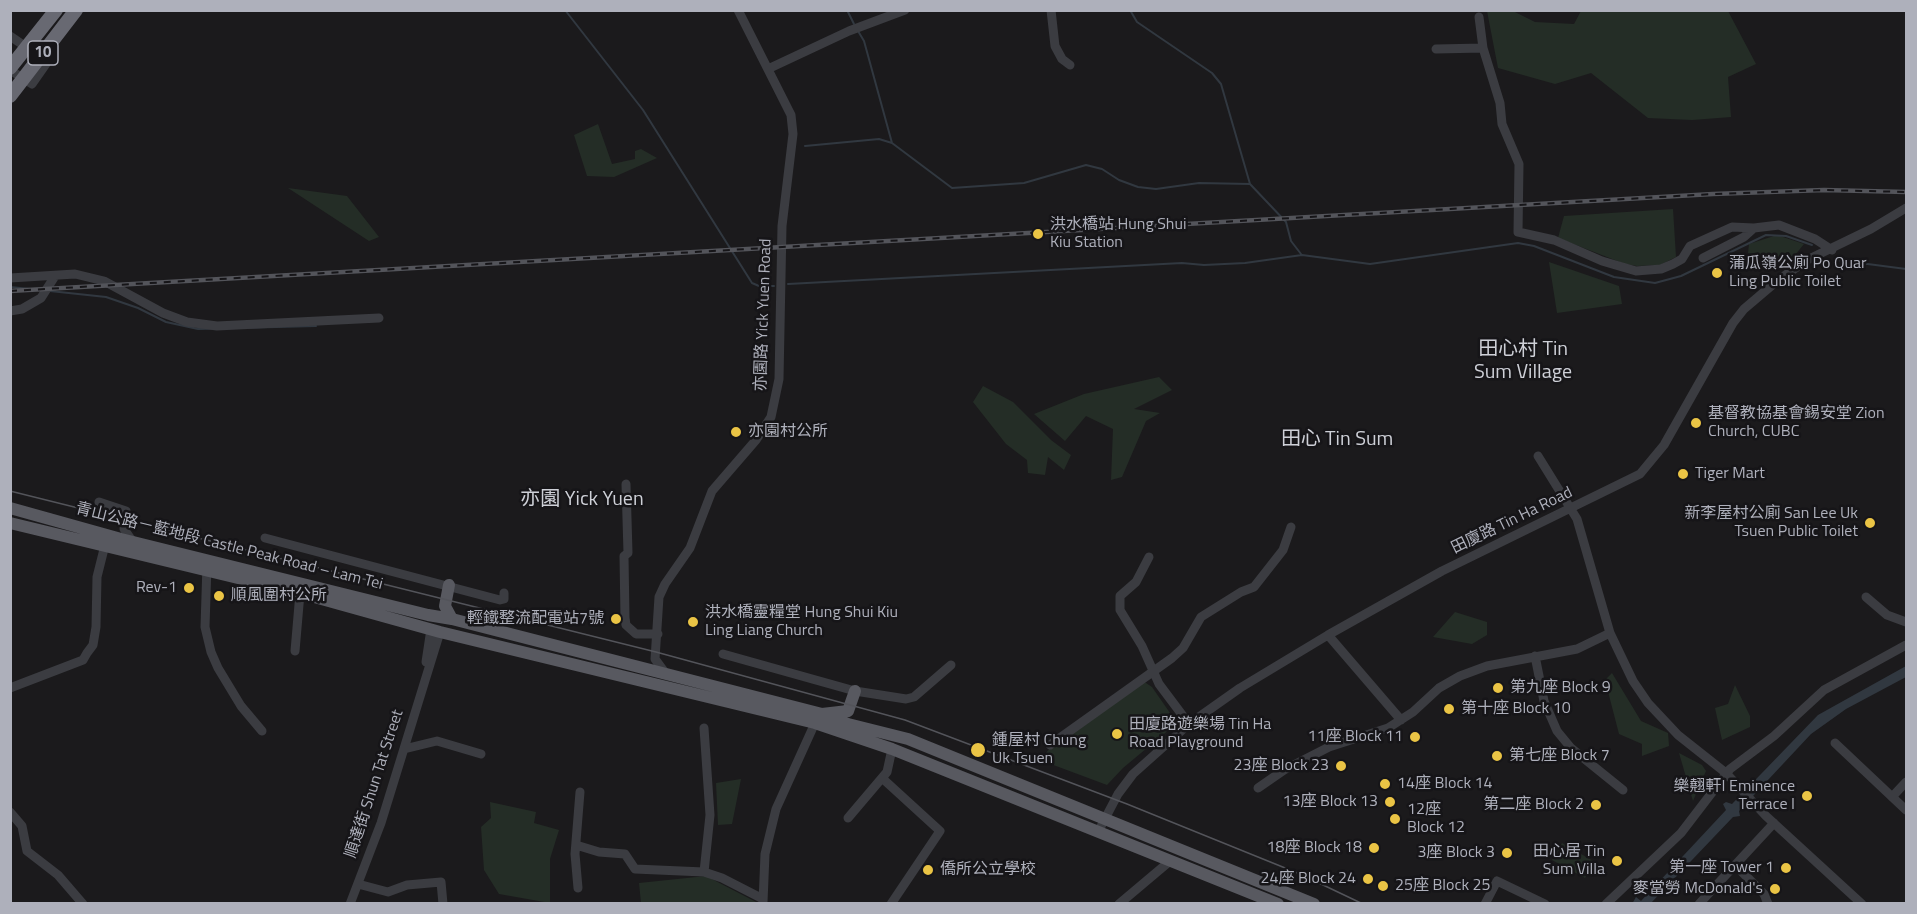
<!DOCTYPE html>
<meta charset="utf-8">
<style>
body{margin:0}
#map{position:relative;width:1917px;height:914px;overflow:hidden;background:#1b1a1c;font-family:"Titillium Web",sans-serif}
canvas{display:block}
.frame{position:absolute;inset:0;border:12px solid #aeb0bb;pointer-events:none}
</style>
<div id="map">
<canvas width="1917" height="914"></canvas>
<div class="frame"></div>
</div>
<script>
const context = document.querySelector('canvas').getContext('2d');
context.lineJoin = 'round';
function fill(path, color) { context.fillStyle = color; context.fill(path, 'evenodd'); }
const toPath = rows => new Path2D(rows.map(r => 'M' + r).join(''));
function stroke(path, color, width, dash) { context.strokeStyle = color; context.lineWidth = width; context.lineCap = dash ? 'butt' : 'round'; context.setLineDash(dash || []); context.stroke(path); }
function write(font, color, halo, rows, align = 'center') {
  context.font = font + ' "Titillium Web","Noto Sans SC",sans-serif'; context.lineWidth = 5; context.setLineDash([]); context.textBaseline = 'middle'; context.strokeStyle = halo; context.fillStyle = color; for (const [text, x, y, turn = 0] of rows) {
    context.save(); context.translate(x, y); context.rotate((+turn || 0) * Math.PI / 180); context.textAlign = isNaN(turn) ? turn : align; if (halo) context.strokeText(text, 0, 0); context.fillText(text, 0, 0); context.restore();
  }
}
const green = toPath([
 [1487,11,1513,11,1535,22,1574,24,1581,11,1728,11,1756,64,1728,77,1731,117,1692,120,1648,118,1591,73,1555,84,1498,68],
 [598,124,612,164,635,159,635,151,641,149,657,158,614,177,587,176,574,135],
 [288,188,347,196,379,237,369,241],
 [1673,209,1676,257,1660,265,1637,266,1625,264,1558,238,1564,216],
 [1777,235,1804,244,1795,255,1762,269,1769,258,1748,253,1749,244],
 [1549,262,1619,286,1622,304,1557,313],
 [1159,377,1172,390,1134,409,1160,413,1146,421,1122,477,1111,480,1113,429,1086,416,1065,441,1034,414,1084,394],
 [983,386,1013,402,1051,440,1071,455,1064,470,1048,457,1045,475,1028,473,1027,460,1006,444,973,402],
 [1455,612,1487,622,1487,635,1472,644,1433,637],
 [1612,673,1641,721,1668,733,1669,746,1642,756,1642,744,1619,734,1605,680],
 [1143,681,1152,687,1177,723,1123,768,1107,785,1040,760,1050,748],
 [1735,685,1750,716,1750,727,1722,740,1715,708,1728,704],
 [1679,753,1702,765,1706,771,1693,801],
 [741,779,732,824,718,825,716,783],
 [490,802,536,812,534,823,559,830,550,859,550,903,499,894,484,870,481,827,491,818],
 [1562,843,1595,862,1585,878,1552,860],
 [706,876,758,903,641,903,639,883]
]);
const water = toPath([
 [1906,666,1906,677,1846,709,1811,734,1739,811,1740,816,1733,817,1651,903,1632,904,1636,897,1641,901,1726,810,1723,804,1726,802,1732,804,1818,715]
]);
const stream = toPath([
 [565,10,643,110,752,283,759,286,774,286],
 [847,10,854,24],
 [1130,10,1137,22,1212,73,1221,84,1250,184,1286,222,1291,241,1301,254],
 [858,31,864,41,892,143],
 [805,146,879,139,892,143,952,188,1024,183,1086,165,1102,169,1119,180,1138,187,1156,189,1199,183,1250,184],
 [1837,260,1906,269],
 [788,284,1182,263,1204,265,1245,263,1302,255,1370,264,1518,243,1534,246,1614,277,1655,283,1681,276,1766,235,1786,236,1812,245],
 [10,287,41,290],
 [50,291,106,297,138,308,166,322,198,329,316,326]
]);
const minor = toPath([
 [1051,10,1055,46,1062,59,1070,65],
 [1479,17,1483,48],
 [10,36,45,60,46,64,32,84,10,70],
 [1436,49,1483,48,1500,103,1502,124,1519,164,1518,232,1554,240,1602,261,1636,271,1661,269,1673,264,1682,259,1690,246,1732,227,1754,228,1779,225,1815,239,1832,250],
 [770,68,849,31,905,10],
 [1703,258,1744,237,1754,228],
 [10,278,75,274,104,281,163,313,187,322,217,326,379,318],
 [10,311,22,309,41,298,55,276],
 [1538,456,1577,519,1610,633,1633,681,1648,703,1678,735,1726,773,1766,816,1862,904],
 [626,484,628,553,624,556,625,618,626,625,636,634,658,634],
 [99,502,126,511,124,529,131,539],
 [265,538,500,600,504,599,504,593],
 [1149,557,1136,582,1120,596,1120,610,1142,646,1159,684,1189,724],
 [207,564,205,627,211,652,218,668,241,706,262,731],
 [1866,597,1887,615,1906,622],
 [1328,635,1401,720],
 [295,651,300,593],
 [723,654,855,691,906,699,914,697,951,665],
 [1535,656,1544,701,1557,731,1571,748,1623,790],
 [426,662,431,629],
 [666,674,655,659,659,597,665,584,690,548,712,491,756,440,771,417,779,379,782,226,793,134,791,115,738,10],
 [10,688,83,660,87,653,93,645,96,627,97,577,105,545],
 [1835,743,1906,810],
 [1050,745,1172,658,1183,648,1201,617,1241,592,1254,587,1283,550,1291,527],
 [404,749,437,741,481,754],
 [882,778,940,831,891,904],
 [1258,788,1284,770,1329,747,1388,728,1413,712,1439,688,1460,676,1487,666,1577,649,1610,633],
 [1892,797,1906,782],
 [10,812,22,826,27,851,58,875,83,904],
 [848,818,887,772,892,749],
 [1098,832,1118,794,1133,774,1189,724,1240,688,1328,635,1442,571,1640,474,1664,445,1733,323,1744,309,1777,281,1807,260,1871,229,1906,208],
 [576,845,599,852,625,854,635,869,704,872,722,878,763,899],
 [1735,865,1764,894,1768,904],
 [704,872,710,815,704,728],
 [358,884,388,892,407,885,441,882,443,904],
 [578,888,575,854,580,792],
 [763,902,765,854,776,809,815,723],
 [350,904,381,823,440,632],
 [1119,904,1170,861],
 [1485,904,1497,881,1545,904],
 [1606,904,1681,833,1730,769,1774,736,1824,690,1906,645],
 [1699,904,1774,823]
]);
const major = toPath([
 [10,508,121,539,428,615,452,619,822,714,848,711],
 [10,523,300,593,440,632,815,723,892,749,1278,904],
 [449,585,445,606,452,619],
 [848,711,855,691],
 [826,715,848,724,908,739,1314,904]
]);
const highway = toPath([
 [10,68,56,10],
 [10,96,76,10]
]);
const tram = toPath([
 [10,491,656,652,905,720,1127,804,1300,874,1363,904]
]);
const rail = toPath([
 [10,291,1713,194,1824,190,1906,192]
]);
const markers = [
 [1038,234,6,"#eac445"],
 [1717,273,6,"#eac445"],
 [1696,423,6,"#eac445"],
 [736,432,6,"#eac445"],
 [1683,474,6,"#eac445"],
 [1870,523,6,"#eac445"],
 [189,588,6,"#eac445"],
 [219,596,6,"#eac445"],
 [616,619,6,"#eac445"],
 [693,622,6,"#eac445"],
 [1498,688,6,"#eac445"],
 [1449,709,6,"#eac445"],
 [1117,734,6,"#eac445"],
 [1415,737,6,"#eac445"],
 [978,750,8,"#eac445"],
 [1497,756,6,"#eac445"],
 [1341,766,6,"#eac445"],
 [1385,784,6,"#eac445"],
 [1807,796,6,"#eac445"],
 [1390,802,6,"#eac445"],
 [1596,805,6,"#eac445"],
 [1395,819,6,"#eac445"],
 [1374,848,6,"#eac445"],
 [1507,853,6,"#eac445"],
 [1617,861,6,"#eac445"],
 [1786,868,6,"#eac445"],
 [928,870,6,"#eac445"],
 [1368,879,6,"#eac445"],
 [1383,886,6,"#eac445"],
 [1775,889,6,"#eac445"]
];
const shields = [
 [43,53,30]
];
const shieldNames = [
 ["10",43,53]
];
const poiNames = [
 ["洪水橋站 Hung Shui",1050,225],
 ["Kiu Station",1050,243],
 ["蒲瓜嶺公廁 Po Quar",1729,264],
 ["Ling Public Toilet",1729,282],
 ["基督教協基會錫安堂 Zion",1708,414],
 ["Church, CUBC",1708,432],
 ["亦園村公所",748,432],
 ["Tiger Mart",1695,474],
 ["新李屋村公廁 San Lee Uk",1858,514,"right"],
 ["Tsuen Public Toilet",1858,532,"right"],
 ["Rev-1",177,588,"right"],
 ["順風圍村公所",231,596],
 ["洪水橋靈糧堂 Hung Shui Kiu",705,613],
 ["Ling Liang Church",705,631],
 ["輕鐵整流配電站7號",604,619,"right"],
 ["第九座 Block 9",1510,688],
 ["第十座 Block 10",1461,709],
 ["田廈路遊樂場 Tin Ha",1129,725],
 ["Road Playground",1129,743],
 ["11座 Block 11",1403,737,"right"],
 ["鍾屋村 Chung",992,741],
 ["Uk Tsuen",992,759],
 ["第七座 Block 7",1509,756],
 ["23座 Block 23",1329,766,"right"],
 ["14座 Block 14",1397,784],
 ["樂翹軒I Eminence",1795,787,"right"],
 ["Terrace I",1795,805,"right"],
 ["13座 Block 13",1378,802,"right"],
 ["第二座 Block 2",1584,805,"right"],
 ["12座",1407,810],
 ["Block 12",1407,828],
 ["18座 Block 18",1362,848,"right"],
 ["田心居 Tin",1605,852,"right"],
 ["Sum Villa",1605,870,"right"],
 ["3座 Block 3",1495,853,"right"],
 ["第一座 Tower 1",1774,868,"right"],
 ["僑所公立學校",940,870],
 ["24座 Block 24",1356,879,"right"],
 ["25座 Block 25",1395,886],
 ["麥當勞 McDonald's",1763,889,"right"]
];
const streetNames = [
 ["亦園路 Yick Yuen Road",764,315,-88],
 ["田廈路 Tin Ha Road",1512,521,-26],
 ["青山公路－藍地段 Castle Peak Road – Lam Tei",229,547,14],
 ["順達街 Shun Tat Street",375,784,-72]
];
const quarterNames = [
 ["田心村 Tin",1523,350],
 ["Sum Village",1523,373],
 ["田心 Tin Sum",1337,440],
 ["亦園 Yick Yuen",582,500]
];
fill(green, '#242d26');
fill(water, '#313840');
stroke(stream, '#313840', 2);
stroke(minor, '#3b3c41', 9);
stroke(major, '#585960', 12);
stroke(highway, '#686972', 14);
stroke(tram, '#53545a', 1.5);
stroke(rail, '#53545a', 4.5);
stroke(rail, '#161518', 2, [7]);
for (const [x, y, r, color] of markers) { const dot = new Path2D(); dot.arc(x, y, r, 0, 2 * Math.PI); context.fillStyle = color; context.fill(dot); stroke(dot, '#161518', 2); }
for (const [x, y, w] of shields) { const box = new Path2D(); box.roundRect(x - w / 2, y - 12, w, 24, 4.5); context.fillStyle = '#161518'; context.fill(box); stroke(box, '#aeb0bb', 1.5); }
write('bold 15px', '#aeb0bb', null, shieldNames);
write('16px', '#aeb0bb', '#161518', poiNames, 'left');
write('16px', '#aeb0bb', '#161518', streetNames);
write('20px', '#ced0d7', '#161518', quarterNames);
</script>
